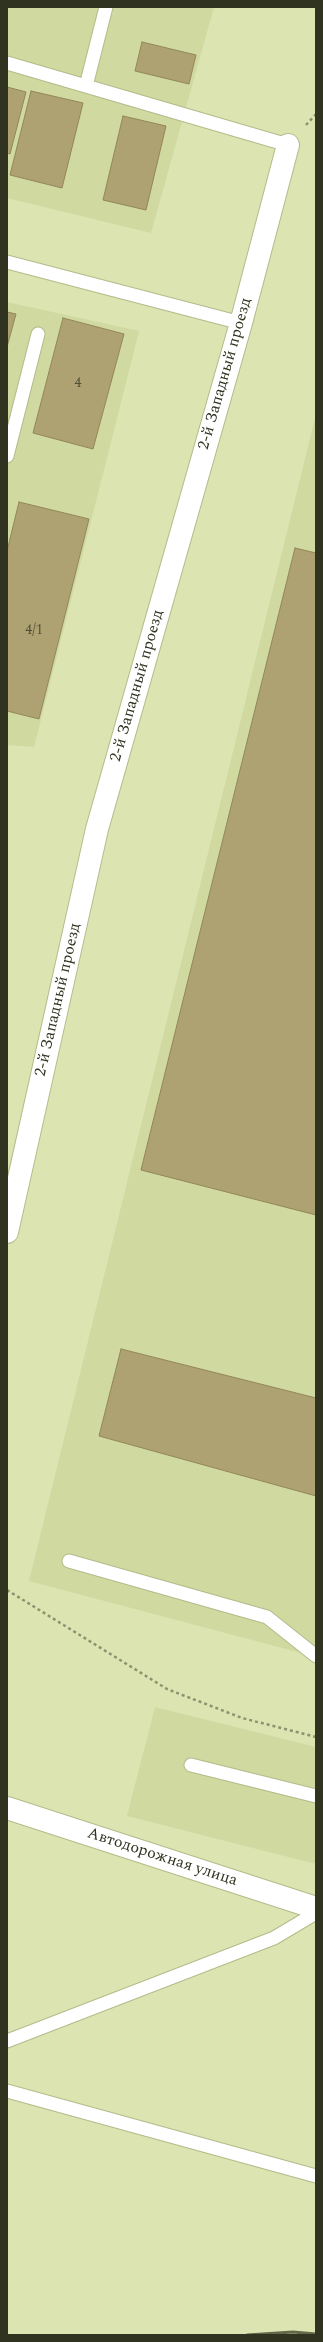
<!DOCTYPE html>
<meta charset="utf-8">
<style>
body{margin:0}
#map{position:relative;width:323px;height:2342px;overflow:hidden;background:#dce4b2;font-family:Spectral,serif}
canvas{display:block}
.frame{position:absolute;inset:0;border:8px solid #30331f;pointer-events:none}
</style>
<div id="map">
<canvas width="323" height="2342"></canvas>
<div class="frame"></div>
</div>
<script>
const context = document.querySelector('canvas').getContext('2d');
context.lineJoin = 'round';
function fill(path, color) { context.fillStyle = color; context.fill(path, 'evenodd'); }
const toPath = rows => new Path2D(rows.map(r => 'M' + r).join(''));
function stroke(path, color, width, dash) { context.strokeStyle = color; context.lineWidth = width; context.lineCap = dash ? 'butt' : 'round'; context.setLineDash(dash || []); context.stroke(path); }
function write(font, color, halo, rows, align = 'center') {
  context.font = font + ' Spectral,serif'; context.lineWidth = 4; context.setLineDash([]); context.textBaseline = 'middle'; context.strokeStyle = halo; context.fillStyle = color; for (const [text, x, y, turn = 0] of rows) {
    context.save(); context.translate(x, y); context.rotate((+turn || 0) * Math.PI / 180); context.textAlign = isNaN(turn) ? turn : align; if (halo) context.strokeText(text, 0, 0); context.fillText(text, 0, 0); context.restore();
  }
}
const built = toPath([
 [7,7,214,7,151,233,7,198],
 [7,302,139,331,34,747,7,745],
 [316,414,316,1657,29,1581],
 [155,1707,316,1747,316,1864,127,1816]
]);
const building = toPath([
 [142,42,196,55,189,84,135,71,142,42],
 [7,87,26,92,10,154,7,153,7,87],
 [31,91,83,103,62,188,10,175,31,91],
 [123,116,166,126,146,210,103,200,123,116],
 [7,312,16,314,7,347,7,312],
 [63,318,124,334,93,449,33,433,63,318],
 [19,502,89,519,39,719,7,711,7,551,19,502],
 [295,548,316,553,316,1215,141,1170,295,548],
 [121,1349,316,1398,316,1496,99,1436,121,1349]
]);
const path = toPath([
 [306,125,316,114],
 [7,1590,167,1689,242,1718,316,1737]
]);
const service = toPath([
 [7,63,288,145],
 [86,86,106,7],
 [7,262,241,323],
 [7,456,38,334],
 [69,1561,267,1617,316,1656],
 [191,1765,316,1796],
 [7,2041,274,1938,316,1913],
 [7,2091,316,2176]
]);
const minor = toPath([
 [7,1232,97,829,241,323,288,145],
 [7,1808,316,1908]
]);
const rail = toPath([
 [247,2335,293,2332,316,2334]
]);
const numberNames = [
 ["4",78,384],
 ["4/1",34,631]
];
const streetNames = [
 ["2-й Западный проезд",226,374,-74],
 ["2-й Западный проезд",138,686,-74],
 ["2-й Западный проезд",59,1000,-77],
 ["Автодорожная улица",162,1858,18]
];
fill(built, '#cfd9a0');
fill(building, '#aea272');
stroke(building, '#938758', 1);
stroke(service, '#b3bb8a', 15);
stroke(minor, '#b3bb8a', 24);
stroke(path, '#8d936f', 2.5, [3, 3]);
stroke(service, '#fff', 13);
stroke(minor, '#fff', 22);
stroke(rail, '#63684b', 3);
write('14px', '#504f34', null, numberNames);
write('16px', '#30331f', '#fff', streetNames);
</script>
